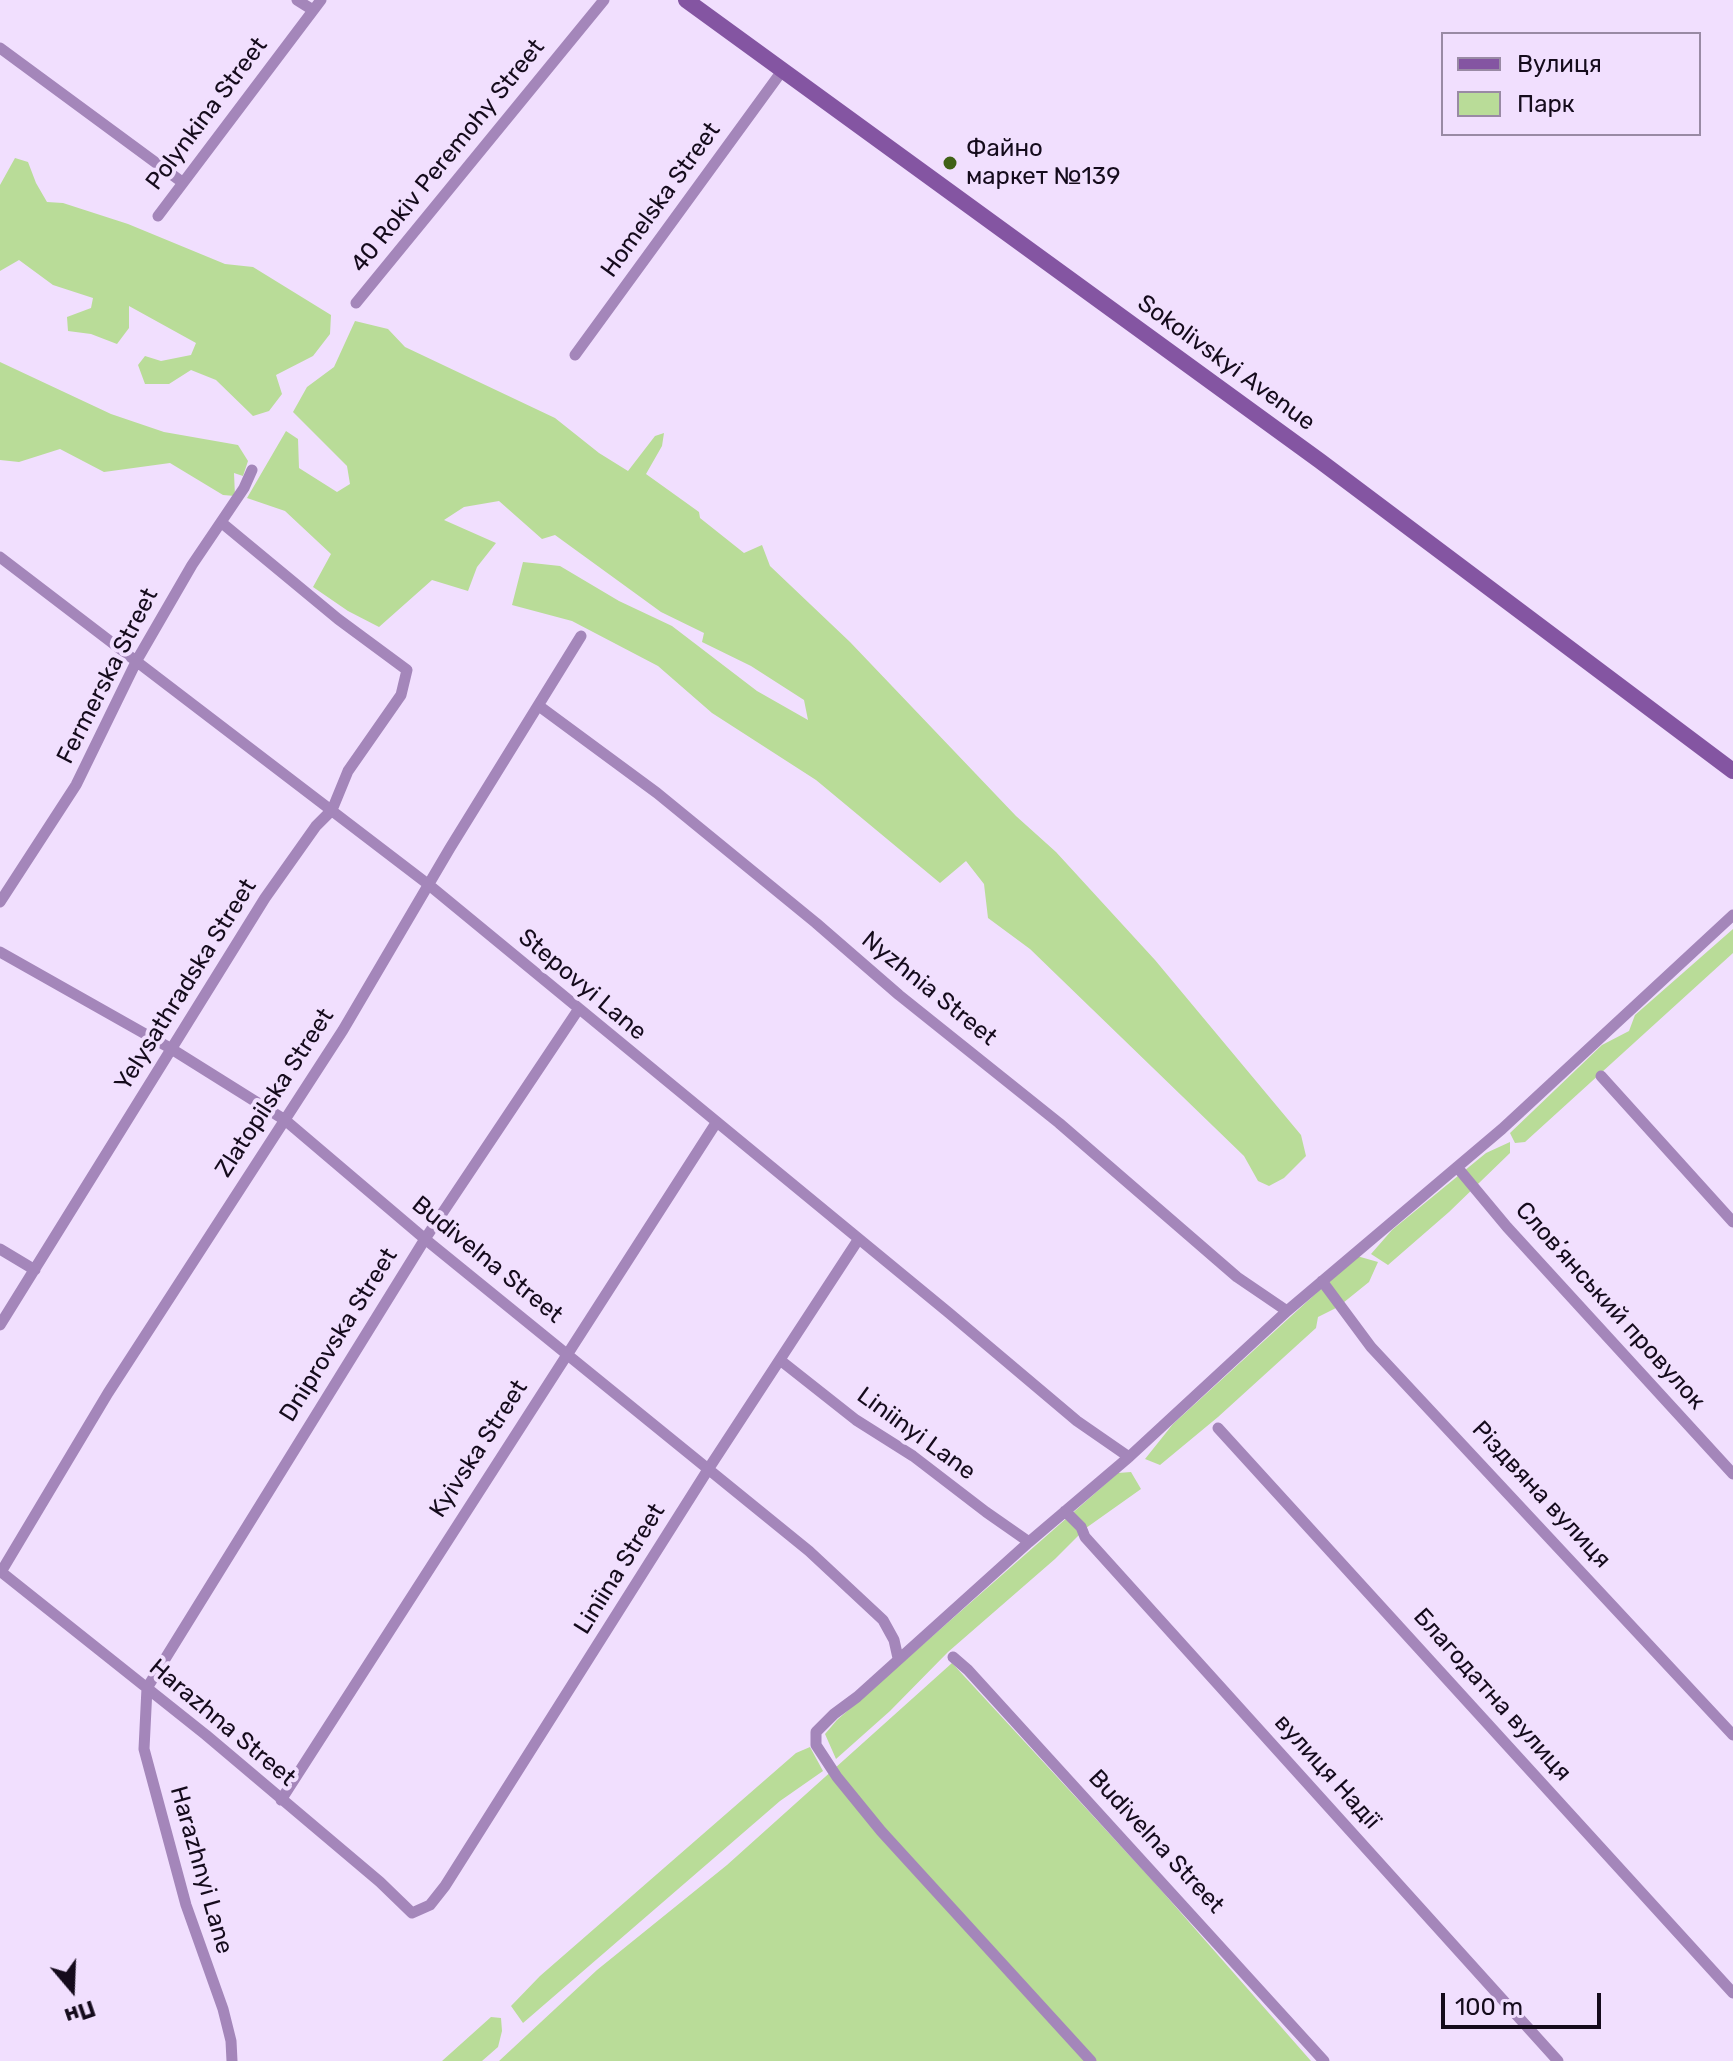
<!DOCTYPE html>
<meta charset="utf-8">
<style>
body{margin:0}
#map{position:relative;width:1733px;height:2061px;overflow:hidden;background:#f1dffe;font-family:Rubik,sans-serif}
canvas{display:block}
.legend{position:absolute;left:1441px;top:32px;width:260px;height:104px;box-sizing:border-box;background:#f1dffe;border:2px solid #998aa4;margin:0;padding:10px 14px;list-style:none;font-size:24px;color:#150b1c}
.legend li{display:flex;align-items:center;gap:16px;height:40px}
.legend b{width:40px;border:2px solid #998aa4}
.north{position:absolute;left:32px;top:1949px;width:80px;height:80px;-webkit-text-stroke:6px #f1dffe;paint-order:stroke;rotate:161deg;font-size:22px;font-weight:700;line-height:32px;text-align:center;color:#150b1c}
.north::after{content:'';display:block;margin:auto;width:28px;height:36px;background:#150b1c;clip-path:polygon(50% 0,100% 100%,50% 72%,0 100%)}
.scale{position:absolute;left:1441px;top:1993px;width:160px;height:36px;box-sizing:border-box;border:4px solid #150b1c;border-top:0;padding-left:10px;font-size:24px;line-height:28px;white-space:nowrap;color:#150b1c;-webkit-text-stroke:6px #f1dffe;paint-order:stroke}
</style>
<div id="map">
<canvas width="1733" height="2061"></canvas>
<ul class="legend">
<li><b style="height:10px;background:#8455a2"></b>Вулиця</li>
<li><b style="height:22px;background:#b9dc98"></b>Парк</li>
</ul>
<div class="north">Пн</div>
<div class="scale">100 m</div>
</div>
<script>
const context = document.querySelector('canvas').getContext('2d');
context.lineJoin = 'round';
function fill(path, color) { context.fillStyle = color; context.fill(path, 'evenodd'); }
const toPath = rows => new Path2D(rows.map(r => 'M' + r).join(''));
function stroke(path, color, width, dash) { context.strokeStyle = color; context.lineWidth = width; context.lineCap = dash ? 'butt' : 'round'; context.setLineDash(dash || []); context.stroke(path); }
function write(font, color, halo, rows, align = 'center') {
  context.font = font + ' Rubik,sans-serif'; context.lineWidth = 8; context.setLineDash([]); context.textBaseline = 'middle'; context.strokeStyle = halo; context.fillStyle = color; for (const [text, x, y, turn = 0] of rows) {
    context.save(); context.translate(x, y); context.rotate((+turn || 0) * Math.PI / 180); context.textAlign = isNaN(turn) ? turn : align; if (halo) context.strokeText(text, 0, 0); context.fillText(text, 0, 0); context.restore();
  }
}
const green = toPath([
 [15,158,28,162,36,183,47,202,63,203,128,224,225,264,253,267,331,315,330,334,313,356,276,375,282,394,269,411,253,416,216,380,191,370,169,384,145,384,138,365,145,356,161,361,191,355,196,343,129,306,129,328,117,344,91,334,68,331,67,317,91,308,93,298,53,285,19,260,0,271,0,185],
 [355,321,388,329,405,347,555,418,599,453,628,471,655,436,664,433,662,446,646,474,699,512,700,518,744,553,762,545,770,566,850,642,1016,816,1056,852,1155,960,1301,1135,1306,1156,1284,1178,1269,1186,1258,1181,1244,1156,1030,949,988,918,984,884,966,861,940,883,816,780,712,713,658,666,572,621,512,605,523,562,560,566,619,601,672,626,757,691,808,720,804,700,751,666,702,642,704,633,661,612,555,535,542,539,499,501,464,507,444,520,496,543,477,567,468,591,432,580,379,627,348,611,313,587,331,554,285,511,247,498,286,431,298,439,299,468,337,492,350,484,347,466,293,412,307,387,334,367],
 [0,362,111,414,164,432,238,445,248,461,243,476,234,473,235,496,223,495,170,463,104,472,60,449,19,462,0,460],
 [1733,929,1733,953,1525,1142,1515,1143,1510,1133,1602,1045,1629,1031,1635,1015],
 [1510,1142,1510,1153,1449,1212,1388,1265,1371,1254,1392,1230,1486,1153],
 [1357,1256,1378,1262,1369,1282,1338,1307,1318,1317,1316,1328,1218,1417,1160,1465,1145,1459,1173,1424],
 [1131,1472,1141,1489,1086,1528,1055,1559,948,1652,890,1711,836,1759,825,1734,837,1720,1118,1473],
 [952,1663,1153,1881,1311,2061,499,2061,597,1970,727,1865],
 [810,1747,823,1771,780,1801,523,2023,511,2006,540,1976,796,1753],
 [491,2017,501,2018,502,2031,498,2047,482,2061,442,2061]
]);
const street = toPath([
 [297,0,313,10],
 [0,48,182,182],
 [158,216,321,0],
 [356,303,604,0],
 [575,355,782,71],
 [0,557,429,885,949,1313,1077,1421,1129,1457],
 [539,706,657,793,816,923,899,995,1059,1123,1237,1277,1287,1311],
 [0,902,76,785,137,660,192,565,244,488,252,470],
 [0,952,170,1048,285,1120,425,1239,809,1551,883,1620,894,1640,898,1658],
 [1601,1076,1733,1222],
 [1457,1167,1507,1227,1733,1474],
 [0,1249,35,1270],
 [1322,1281,1371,1347,1733,1735],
 [0,1325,265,898,316,826,332,810,348,771,401,695,407,670,338,619,222,523],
 [780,1360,856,1420,913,1456,986,1512,1029,1542],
 [1218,1428,1733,1993],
 [1065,1511,1081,1527,1085,1537,1558,2061],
 [0,1571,206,1735,380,1882,412,1913,430,1905,445,1886,709,1468,858,1240],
 [1,1572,108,1393,343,1030,450,848,581,636],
 [953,1657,968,1670,1324,2061],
 [281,1800,716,1123],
 [232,2061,231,2041,223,2009,186,1905,144,1749,147,1688,425,1239,578,1010],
 [1091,2061,881,1831,837,1777,816,1745,816,1732,834,1714,857,1697,1029,1542,1129,1457,1287,1311,1502,1129,1733,915]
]);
const secondary = toPath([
 [686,0,1320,461,1733,771]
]);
const markers = [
 [950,163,8,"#406117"]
];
const streetNames = [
 ["Polynkina Street",207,114,-53],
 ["40 Rokiv Peremohy Street",448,156,-51],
 ["Homelska Street",661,200,-54],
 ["Sokolivskyi Avenue",1226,363,36],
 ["Fermerska Street",108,676,-63],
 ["Yelysathradska Street",186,985,-58],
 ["Stepovyi Lane",582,985,40],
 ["Nyzhnia Street",929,989,39],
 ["Zlatopilska Street",275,1093,-57],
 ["Budivelna Street",487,1260,39],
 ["Словʼянський провулок",1610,1306,48],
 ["Dniprovska Street",339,1335,-58],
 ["Liniinyi Lane",916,1434,36],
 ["Kyivska Street",479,1449,-57],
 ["Різдвяна вулиця",1541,1495,47],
 ["Liniina Street",620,1569,-58],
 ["Благодатна вулиця",1492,1695,48],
 ["Harazhna Street",222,1723,40],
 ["вулиця Надії",1327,1772,48],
 ["Budivelna Street",1156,1842,47],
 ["Harazhnyi Lane",201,1870,74]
];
const poiNames = [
 ["Файно",966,149],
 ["маркет №139",966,177]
];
fill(green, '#b9dc98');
stroke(street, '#a486ba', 11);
stroke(secondary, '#8455a2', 16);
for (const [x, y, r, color] of markers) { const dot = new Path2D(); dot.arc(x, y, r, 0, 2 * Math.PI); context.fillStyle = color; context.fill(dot); stroke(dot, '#f1dffe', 3); }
write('24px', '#150b1c', '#f1dffe', streetNames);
write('24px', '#150b1c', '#f1dffe', poiNames, 'left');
</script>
